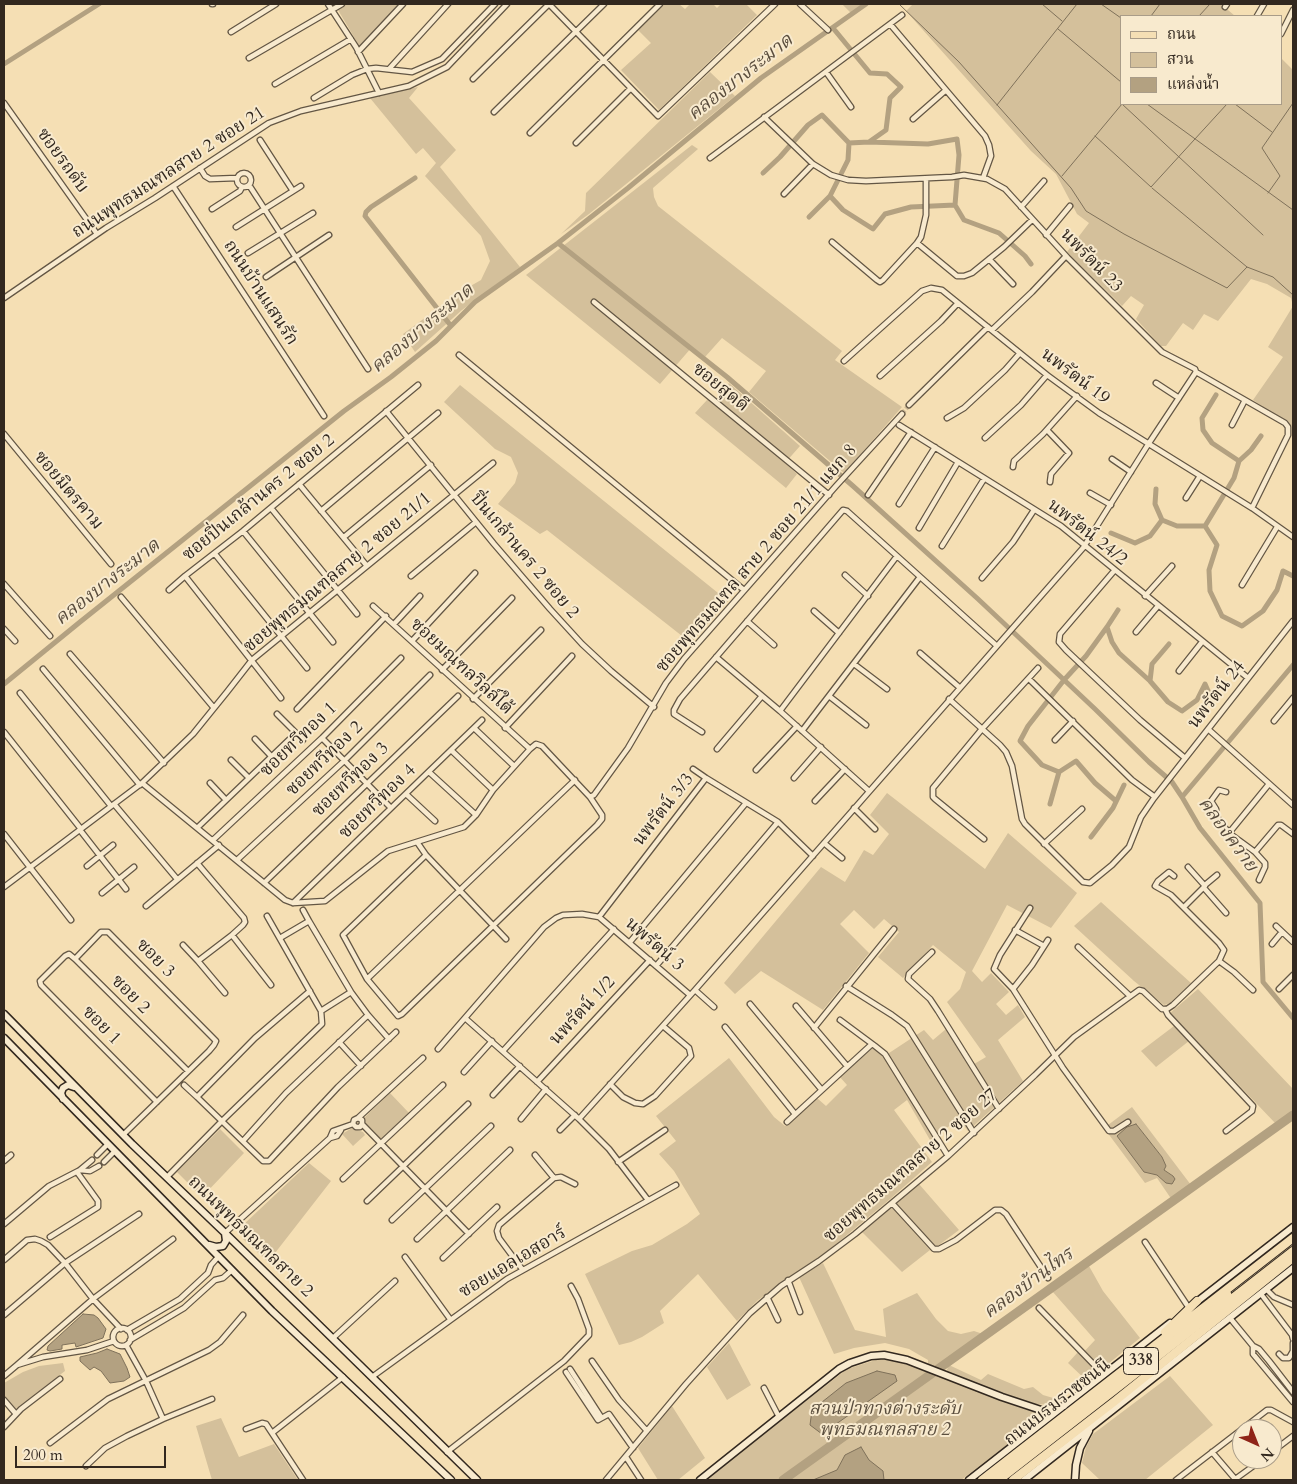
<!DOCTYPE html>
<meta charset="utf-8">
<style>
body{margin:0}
#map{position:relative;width:1297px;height:1484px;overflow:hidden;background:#f5dfb4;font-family:Cardo,"Noto Serif Thai",serif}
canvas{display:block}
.frame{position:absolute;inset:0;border:5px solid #32281f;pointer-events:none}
.legend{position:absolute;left:1120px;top:15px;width:162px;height:90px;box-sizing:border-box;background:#f8eace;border:1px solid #a99c88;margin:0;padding:6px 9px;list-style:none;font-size:15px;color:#32281f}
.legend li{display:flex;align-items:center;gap:10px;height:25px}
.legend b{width:25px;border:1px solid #a99c88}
.north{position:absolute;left:1232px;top:1419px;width:50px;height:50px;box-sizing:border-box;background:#f8eace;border:1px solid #a99c88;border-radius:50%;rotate:136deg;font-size:14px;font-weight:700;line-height:20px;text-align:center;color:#32281f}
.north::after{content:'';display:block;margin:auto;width:18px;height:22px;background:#8f2418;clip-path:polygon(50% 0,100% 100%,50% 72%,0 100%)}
.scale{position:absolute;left:15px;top:1446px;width:151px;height:22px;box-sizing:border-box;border:2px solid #32281f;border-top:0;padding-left:6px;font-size:15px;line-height:18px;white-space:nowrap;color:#32281f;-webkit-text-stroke:4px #f8eace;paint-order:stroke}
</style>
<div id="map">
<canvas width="1297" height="1484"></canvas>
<div class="frame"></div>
<ul class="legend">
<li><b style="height:6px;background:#f5dfb4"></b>ถนน</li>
<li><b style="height:14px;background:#d4c09b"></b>สวน</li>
<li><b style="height:14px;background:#b3a181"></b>แหล่งน้ำ</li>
</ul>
<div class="north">N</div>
<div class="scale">200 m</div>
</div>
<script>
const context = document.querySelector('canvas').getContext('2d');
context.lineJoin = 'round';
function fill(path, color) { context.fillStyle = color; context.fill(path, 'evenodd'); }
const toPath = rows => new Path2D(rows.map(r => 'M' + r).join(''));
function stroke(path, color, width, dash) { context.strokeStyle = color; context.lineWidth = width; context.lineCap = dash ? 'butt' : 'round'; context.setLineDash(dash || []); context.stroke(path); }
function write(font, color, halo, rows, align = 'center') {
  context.font = font + ' Cardo,"Noto Serif Thai",serif'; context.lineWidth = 4; context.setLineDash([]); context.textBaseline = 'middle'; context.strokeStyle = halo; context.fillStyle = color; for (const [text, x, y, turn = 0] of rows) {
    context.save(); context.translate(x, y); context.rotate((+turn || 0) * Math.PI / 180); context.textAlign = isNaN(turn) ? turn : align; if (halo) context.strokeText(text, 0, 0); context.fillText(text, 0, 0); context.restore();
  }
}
const green = toPath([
 [348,4,399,4,360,47,338,10],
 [665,4,679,4,685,9,690,4,713,4,717,8,721,4,746,4,757,15,659,110,621,70,651,43,638,30],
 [842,4,863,4,851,13],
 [913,4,1221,4,1235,16,1121,16,1121,104,1281,104,1281,58,1293,70,1293,306,1291,298,1267,284,1251,279,1218,321,1204,314,1193,330,1183,323,1166,346,1161,346,1136,319,1144,305,1131,296,1122,306,1067,252,1089,223,1077,214,1056,174,1031,151,906,11],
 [710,72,735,96,589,214,561,234,585,211,586,193],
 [418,87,409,98,456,150,440,167,520,267,462,310,415,352,403,334,460,292,481,280,490,261,481,236,425,176,436,163,423,148,416,154,370,98],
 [692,145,698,149,653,188,654,197,658,206,842,351,835,360,902,407,844,473,749,392,766,371,722,338,705,357,692,347,660,384,526,275],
 [1293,306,1293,427,1253,400,1283,357,1268,347],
 [729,383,800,446,785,463,797,474,786,488,695,413,707,400,717,399],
 [460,385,728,601,691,643,547,530,540,534,498,504,515,483,518,473,511,457,495,449,444,402],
 [887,793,985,869,1008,833,1077,893,1051,928,1007,905,972,971,982,982,991,973,1009,992,996,1004,1006,1015,1018,1005,1025,1017,998,1040,1023,1081,968,1131,959,1119,930,1140,907,1100,894,1110,932,1162,889,1200,818,1259,758,1300,737,1321,698,1274,660,1311,664,1323,642,1337,631,1342,619,1345,585,1274,632,1251,652,1245,687,1224,700,1214,674,1171,659,1154,676,1141,656,1116,729,1058,774,1117,785,1126,817,1098,826,1106,847,1085,839,1076,873,1047,883,1057,924,1030,933,1040,946,1029,969,1067,986,1057,947,1002,960,989,966,972,933,945,903,978,878,957,899,932,884,919,874,929,854,910,840,924,869,953,823,1010,761,971,735,994,724,983,821,867,845,882,864,850,873,855,889,834,870,815],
 [1101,902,1191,983,1170,1003,1164,1005,1134,981,1074,926],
 [1198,989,1293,1089,1293,1111,1276,1124,1170,1013],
 [1174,1026,1189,1041,1156,1067,1141,1051],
 [390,1093,409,1113,382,1138,380,1138,372,1129,365,1123,364,1118],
 [1132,1107,1191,1185,1172,1200,1157,1178,1145,1183,1104,1128],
 [1136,1124,1162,1157,1164,1170,1173,1176,1166,1183,1157,1175],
 [352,1128,363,1132,365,1135,353,1146,342,1134],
 [220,1129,244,1153,202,1197,177,1172],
 [309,1163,331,1181,268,1262,243,1239,243,1225],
 [919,1184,959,1230,939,1245,935,1246,896,1203],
 [891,1207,930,1250,902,1272,862,1232],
 [823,1263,855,1330,886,1337,883,1309,917,1293,936,1319,948,1331,961,1334,974,1331,983,1334,936,1368,928,1366,928,1360,909,1349,885,1343,854,1348,834,1354,799,1277],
 [1089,1266,1103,1291,1140,1338,1087,1381,1068,1363,1078,1352,1081,1355,1095,1340,1052,1291],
 [729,1343,751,1385,727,1400,707,1367],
 [882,1358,908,1363,1047,1415,961,1480,705,1480,847,1369],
 [63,1363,65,1371,15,1409,4,1395,4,1383,23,1372,39,1366],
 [949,1365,981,1380,988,1374,1024,1389,1033,1387,1043,1395,1060,1400,1054,1405,1034,1404,946,1372],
 [1170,1376,1213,1425,1145,1480,1100,1480,1082,1463,1086,1447,1093,1434],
 [672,1406,705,1458,678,1480,658,1480,638,1448],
 [221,1418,239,1457,274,1444,298,1480,212,1480,196,1426]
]);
const water = toPath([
 [1136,1124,1162,1157,1166,1166,1164,1170,1173,1176,1175,1179,1172,1184,1166,1183,1157,1175,1144,1172,1117,1136,1127,1127,1136,1124],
 [83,1314,94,1315,98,1318,106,1329,103,1338,76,1347,75,1343,62,1345,62,1349,50,1351,47,1350,48,1346,83,1314],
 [107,1349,120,1354,127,1368,130,1377,124,1381,110,1383,101,1371,94,1367,90,1370,80,1361,80,1357,97,1353,107,1349],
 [877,1371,895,1375,897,1381,822,1434,810,1425,812,1410,846,1383,877,1371],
 [861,1447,869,1460,883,1471,884,1480,813,1480,837,1470,845,1455,861,1447]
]);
const stream = toPath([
 [899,4,959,62,1071,188,1086,211,1124,234,1227,288,1247,267,1273,277,1293,295],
 [1042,4,1062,21],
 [1101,4,1121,18],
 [1151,16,1160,4],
 [1199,16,1210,4],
 [1058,29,1121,82],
 [1122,104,1263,235],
 [1147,104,1293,210],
 [1235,104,1272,132],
 [997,105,1077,4],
 [1095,136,1151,187,1227,104],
 [1062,176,1122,104],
 [1152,188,1247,267],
 [1268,193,1280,176,1262,148,1293,103]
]);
const canal = toPath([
 [4,64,99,4],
 [869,142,928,144,957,139,959,155,955,205,964,220,999,233,1025,256,1031,264],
 [763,173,780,157,808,125,822,115,849,143,869,142,886,130,890,98,901,87,887,74,870,73,833,28],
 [415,178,371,207,366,212,365,216,451,326],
 [830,196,848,160,849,143],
 [809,217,830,196,843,210,873,229,885,214,911,207,955,205],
 [558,243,727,377,853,486,978,599,1095,709,1149,762,1172,782,1182,797],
 [1239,461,1251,450,1261,436],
 [1156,489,1155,504,1162,520,1177,526,1205,526,1217,545,1209,570,1210,591,1222,616,1242,626,1263,611,1277,590,1283,571,1293,576],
 [1205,526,1234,478,1239,461,1212,443,1203,430,1202,418,1216,395],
 [1111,533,1135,543,1150,536,1162,520],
 [1118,610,1107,627,1112,642,1119,653,1150,681],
 [1107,627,1086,656,1064,680,1028,726,1020,741,1042,765,1059,772,1076,761,1095,783,1116,801],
 [1169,644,1152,664,1150,681,1168,702,1182,711,1197,700,1205,684,1212,700],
 [1293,665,1182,797,1200,828,1260,903,1263,982,1293,1018],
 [4,684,80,622,344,411,391,377,436,341,475,302,558,243,628,188,761,78,866,4],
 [1050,804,1059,772],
 [1091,837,1113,808,1124,785]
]);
const river = toPath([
 [783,1480,1293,1115]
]);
const minorTunnel = toPath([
 [902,414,909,405]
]);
const minor = toPath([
 [212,4,213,4],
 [328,4,356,47,379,93],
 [549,4,658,116,775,4],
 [800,4,828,30],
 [1225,7,1227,4],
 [1257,16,1264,4],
 [890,24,985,136,989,145,991,156,983,178],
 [231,32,276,4],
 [1281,34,1293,10],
 [358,52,403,4],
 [249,58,342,4],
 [389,69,448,4],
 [826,72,851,107],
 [473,79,549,4],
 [275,84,351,39],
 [314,98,352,75,367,69,376,68,412,72,442,59,495,4],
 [4,103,97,234],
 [494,112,604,4],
 [764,117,813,164,831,175,848,180,866,181,952,177,964,175,987,179,1005,189,1068,258,1162,352,1195,369,1196,372,1285,423,1288,427,1288,435,1252,508],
 [913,119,946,90],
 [530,133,660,4],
 [260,140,293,191],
 [576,143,630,89],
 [710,158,902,15],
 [200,168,205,176,210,179,237,178],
 '237 180a7 7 0 1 1 14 0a7 7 0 1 1-14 0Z',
 [249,185,368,369],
 [173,186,324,416],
 [784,194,813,164],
 [1021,207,1044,181],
 [212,209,240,191,242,187],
 [236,227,301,186],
 [1046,235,1070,206],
 [832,242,877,280,880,282,883,280,917,243,921,237,926,215,926,179],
 [917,243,957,276,964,276,972,273,1004,247,1032,220],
 [248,253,313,213],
 [989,259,1013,284],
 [266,277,329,235],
 [4,298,106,228,155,198,269,123,301,111,409,86,447,67,507,4],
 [594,302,829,495],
 [992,330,1032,292,1066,256],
 [459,355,744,590],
 [844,361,922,291,931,288,942,290,1047,375,1099,413,1252,508,1293,537],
 [880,376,941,321,958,303],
 [1156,383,1179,398],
 [909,405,988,327],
 [386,411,494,544,550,609,582,644,611,671,654,707],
 [947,418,964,408,1005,370,1020,353],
 [899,425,1061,526,1248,678],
 [1232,425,1245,400],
 [1047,430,1069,453,1051,474,1050,482],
 [4,434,111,564],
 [985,438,1021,405,1047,375],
 [1112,459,1131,472],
 [1013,467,1014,461,1043,434,1077,396],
 [299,484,367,566],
 [1090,493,1111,505],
 [868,495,911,432],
 [1186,498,1200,476],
 [899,504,935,447],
 [271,508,357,614],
 [321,511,438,413],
 [919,528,958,462],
 [243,531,333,642],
 [344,537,431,465],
 [942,546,984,479],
 [215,554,307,668],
 [1114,571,1060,634,1059,642,1066,650,1140,720,1185,758],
 [845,575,868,596],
 [411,576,476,522],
 [982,578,1013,542,1034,510],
 [4,584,50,636],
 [1242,585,1277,527],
 [169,590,185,576],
 [1145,596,1172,566],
 [121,597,214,708],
 [373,606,530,749],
 [814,611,839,633],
 [747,621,774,645],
 [394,624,420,596],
 [4,629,15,641],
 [1136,632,1158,606],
 [412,641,475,573],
 [920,653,959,687],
 [70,654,164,763],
 [716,657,780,711,869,791],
 [854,664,887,689],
 [43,669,140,785],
 [442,670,512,598],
 [1179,671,1202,642],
 [1029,679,1132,780,1155,797],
 [20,693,111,806],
 [829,696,866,725],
 [281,698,185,576,243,531,418,385],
 [473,699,541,630],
 [949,699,1000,745,1006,752,1012,766,1022,819,1025,824,1083,882,1090,883,1112,865,1129,847,1141,817,1154,798,1293,621],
 [297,709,386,616],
 [780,711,897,556],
 [277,714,303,740],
 [1274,721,1293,698],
 [474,728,514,766],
 [505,728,572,656],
 [1208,729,1293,805],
 [802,731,920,577],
 [4,732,81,829],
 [702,732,674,714,674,710,680,699,843,510,847,511,997,646],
 [322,738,391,808],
 [255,739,272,757],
 [1055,740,1073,721],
 [717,749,762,696],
 [451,750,493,790],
 [231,760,249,778],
 [693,769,706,778],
 [756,770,797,726],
 [429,772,476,815],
 [794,778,821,747],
 [142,783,285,900,293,903,325,901,388,851,464,827,476,815,493,790,530,749,536,744,542,746,590,797,594,795,628,748,666,683,684,659,836,486,902,414],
 [210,783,226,800],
 [1226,792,1219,790,1211,801,1216,809,1217,817,1229,833,1255,852],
 [406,794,435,821],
 [815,801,845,769],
 [114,804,177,879],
 [854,808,875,829],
 [197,828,296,733],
 [80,830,126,889],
 [1229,833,1269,784],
 [4,834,71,920],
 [984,839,935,799,933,797,933,788,982,729,1038,668],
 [213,840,322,738,401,658],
 [417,842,426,855,506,939],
 [824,843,842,858],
 [1044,844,1082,809],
 [426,855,343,935,367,979,398,1016,402,1014,597,825,602,819,602,815,590,797],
 [237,860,344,761,430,675],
 [197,863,244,918,245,922,243,925,232,935,198,961,225,993],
 [87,866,113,845],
 [1174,876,1169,872,1158,881,1155,886,1171,895,1219,943,1224,950,1219,961],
 [1259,880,1265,867,1265,863,1255,852,1278,825,1281,825,1293,834],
 [264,883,458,696],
 [1205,885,1217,875],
 [4,887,142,783,193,734,227,692,252,660,493,463],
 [1204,888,1226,913],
 [102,893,134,867],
 [293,903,482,720],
 [146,906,219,845],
 [1184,907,1205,886,1188,867],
 [1030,908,1000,955,994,969,1013,989,1063,1068,1109,1131,1114,1131,1128,1122],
 [303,910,309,921],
 [599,917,706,778,778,822,813,856],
 [1276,926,1293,942],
 [1015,930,1044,946],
 [232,935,271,985],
 [280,938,309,921,351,992,368,1015],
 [630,942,746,803],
 [1272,944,1282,932],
 [183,945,198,961],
 [1078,947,1130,996],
 [932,952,909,974,908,979,930,999,938,1011,999,1109],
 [75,959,101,932,108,932,216,1041,214,1045,209,1051,123,1135],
 [656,966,778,822],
 [367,979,575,780],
 [846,986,892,1015,907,1026,974,1133],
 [1013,989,1032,965,1048,940],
 [1279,989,1293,975],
 [695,990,714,1007],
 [310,991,255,1038,197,1097,263,1161,269,1161,338,1087,396,1032],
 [750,1004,821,1089],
 [796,1006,847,1066],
 [1165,1009,1168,1015,1253,1106,1252,1111,1226,1131],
 [321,1011,351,992],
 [465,1018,579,1119,609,1149,648,1200],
 [840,1020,875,1046,885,1054,948,1156],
 [725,1027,795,1114],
 [814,1028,894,929],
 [339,1042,361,1066],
 [438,1049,544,927,556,918,563,915,582,914,599,917,690,995],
 [503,1051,614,929],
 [464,1072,492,1041],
 [537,1082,650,960],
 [610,1084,623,1097,635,1103,643,1104,655,1096,691,1056,689,1048,663,1026],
 [184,1085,197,1097],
 [493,1095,520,1066],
 [157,1102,41,985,40,981,65,956,69,954,75,959,188,1071],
 [358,1118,423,1058],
 [521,1119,546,1089],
 [579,1119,695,990,1083,548,1149,443,1196,372],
 [787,1122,872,1044],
 [362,1124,360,1127,356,1127,353,1124,354,1120,358,1118,362,1120,362,1124,469,1234],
 [560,1130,575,1115],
 [330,1138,337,1136,341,1130],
 [243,1141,286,1093,368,1015,389,1039],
 [97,1155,108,1144],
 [535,1155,554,1178],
 [4,1161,11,1155],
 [104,1162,115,1151],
 [618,1162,665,1130],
 [80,1170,90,1171,99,1166],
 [167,1177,222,1121,322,1024,321,1011,267,916],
 [343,1179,443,1085],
 [367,1201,468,1104],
 [892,1203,934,1249,939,1249,956,1240,995,1210,1001,1210,1006,1214,1048,1278],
 [392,1220,491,1126],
 [4,1224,49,1186,80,1170,92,1160],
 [225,1233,330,1138,333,1131,353,1124],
 [50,1237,98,1207,98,1201,77,1172],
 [417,1239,510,1150],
 [1145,1242,1189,1308],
 [405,1257,450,1319],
 [443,1258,497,1207],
 [4,1260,27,1240,35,1239,41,1241,48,1245,65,1263,93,1299,121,1329],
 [522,1269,499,1238,497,1231,499,1225,554,1178,561,1177,575,1184],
 [788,1280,800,1312],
 [1266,1289,1274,1297,1293,1305],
 [1261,1294,1292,1335,1293,1339],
 [767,1297,778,1320],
 [1039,1308,1104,1375],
 [4,1315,65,1263,139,1214],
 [1230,1318,1253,1346,1259,1349,1269,1361,1293,1392],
 '113 1337a9 9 0 1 1 18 0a9 9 0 1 1-18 0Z',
 [127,1330,180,1299,208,1273,211,1265,219,1256],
 [333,1338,395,1281],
 [130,1340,184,1308,215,1280,223,1278,232,1270],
 [126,1345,146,1381,163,1419],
 [1253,1346,1253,1354,1293,1402],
 [1279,1354,1283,1358,1289,1358,1293,1351,1293,1343],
 [592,1361,619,1400,647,1431],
 [17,1365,93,1299,173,1239],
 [570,1369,601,1417],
 [566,1372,598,1420,609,1414,633,1448],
 [4,1376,17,1365,43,1357,87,1350,114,1341],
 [372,1377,507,1279,676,1185],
 [764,1388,779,1417],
 [4,1400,16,1414],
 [4,1427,21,1409,60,1379],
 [246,1429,262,1423,266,1424,303,1480],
 [272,1433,343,1377],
 [50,1443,108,1399,209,1350,220,1342,243,1315],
 [447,1452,564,1361,589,1335,589,1329,578,1299,571,1286],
 [1212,1452,1236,1480],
 [1272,1452,1293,1436],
 [626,1457,641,1480],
 [86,1466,105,1448,127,1436,163,1419,212,1399],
 [606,1480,686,1384,750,1313,781,1286,819,1261,855,1234,948,1156,1035,1075,1074,1037,1139,990,1143,991,1162,1009,1167,1009,1173,1005,1219,961,1234,972,1253,990],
 [1176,1480,1267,1410,1271,1410,1293,1422],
 [1234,1480,1263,1459]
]);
const secondary = toPath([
 [4,1014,132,1144,225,1233,477,1480],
 [4,1038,272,1311,451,1480],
 [63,1099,61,1093,63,1088,68,1085,74,1087],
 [209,1245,216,1247,223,1246,226,1241,225,1233],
 [1194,1304,1293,1227],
 [700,1480,839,1369,850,1363,871,1356,884,1355,907,1360,1002,1397,1044,1411,1064,1406],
 [969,1480,1170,1323],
 [1024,1480,1293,1268],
 [1075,1480,1076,1465,1080,1448,1089,1431]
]);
const primary = toPath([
 [988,1480,1227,1294],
 [999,1480,1293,1251]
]);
const trunk = toPath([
 [1165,1332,1197,1301],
 [982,1480,1293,1238],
 [1013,1480,1115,1401,1293,1258]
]);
const shields = [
 [1141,1361,35]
];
const shieldNames = [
 ["338",1141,1361]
];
const streetNames = [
 ["ซอยรถดับ",62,161,54],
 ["ถนนพุทธมณฑลสาย 2 ซอย 21",169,173,-33],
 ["นพรัตน์ 23",1091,261,46],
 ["ถนนบ้านแสนรัก",260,293,57],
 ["นพรัตน์ 19",1075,377,37],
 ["ซอยสุดดี",720,388,39],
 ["ซอยมิตรคาม",68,491,50],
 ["ซอยปิ่นเกล้านคร 2 ซอย 2",259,498,-39],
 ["นพรัตน์ 24/2",1087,533,38],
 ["ปิ่นเกล้านคร 2 ซอย 2",524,556,50],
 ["ซอยพุทธมณฑล สาย 2 ซอย 21/1 แยก 8",757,559,-49],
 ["ซอยพุทธมณฑลสาย 2 ซอย 21/1",338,573,-40],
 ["ซอยมณฑลวิลล์ใต้",461,667,43],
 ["นพรัตน์ 24",1217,695,-52],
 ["ซอยทวีทอง 1",299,740,-44],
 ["ซอยทวีทอง 2",325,759,-44],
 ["ซอยทวีทอง 3",351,780,-44],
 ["ซอยทวีทอง 4",378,802,-44],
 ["นพรัตน์ 3/3",664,810,-52],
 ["นพรัตน์ 3",654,945,41],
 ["ซอย 3",155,959,45],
 ["ซอย 2",130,995,45],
 ["นพรัตน์ 1/2",583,1011,-47],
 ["ซอย 1",101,1026,45],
 ["ซอยพุทธมณฑลสาย 2 ซอย 27",911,1166,-41],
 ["ถนนพุทธมณฑลสาย 2",250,1237,44],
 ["ซอยแอลเอสอาร์",513,1263,-31],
 ["ถนนบรมราชชนนี",1058,1403,-38]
];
const parkNames = [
 ["สวนป่าทางต่างระดับ",885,1410],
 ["พุทธมณฑลสาย 2",885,1431]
];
const waterNames = [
 ["คลองบางระมาด",741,78,-38],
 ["คลองบางระมาด",423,329,-40],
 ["คลองบางระมาด",108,583,-38],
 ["คลองควาย",1227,835,54],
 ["คลองบ้านไทร",1029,1284,-36]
];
fill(green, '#d4c09b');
fill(water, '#b3a181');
stroke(water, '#7f715a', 1);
stroke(stream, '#7f715a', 1);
stroke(canal, '#b3a181', 5);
stroke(river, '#b3a181', 9);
stroke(minorTunnel, '#ceba96', 4.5, [4.5, 2]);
stroke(minor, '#635644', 7);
stroke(secondary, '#32281f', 9);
stroke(primary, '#32281f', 10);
stroke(trunk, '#32281f', 10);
stroke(minor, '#f8eace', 4.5);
stroke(secondary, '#f8eace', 6);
stroke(primary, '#f5dfb4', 8);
stroke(trunk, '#f5dfb4', 8);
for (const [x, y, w] of shields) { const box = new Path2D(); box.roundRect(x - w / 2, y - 13.5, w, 27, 4); context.fillStyle = '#f8eace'; context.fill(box); stroke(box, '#32281f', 1); }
write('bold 16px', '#32281f', null, shieldNames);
write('18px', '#32281f', '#f8eace', streetNames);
write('italic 18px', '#5a4e3e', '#f8eace', parkNames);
write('italic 19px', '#594c3c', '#f8eace', waterNames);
</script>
